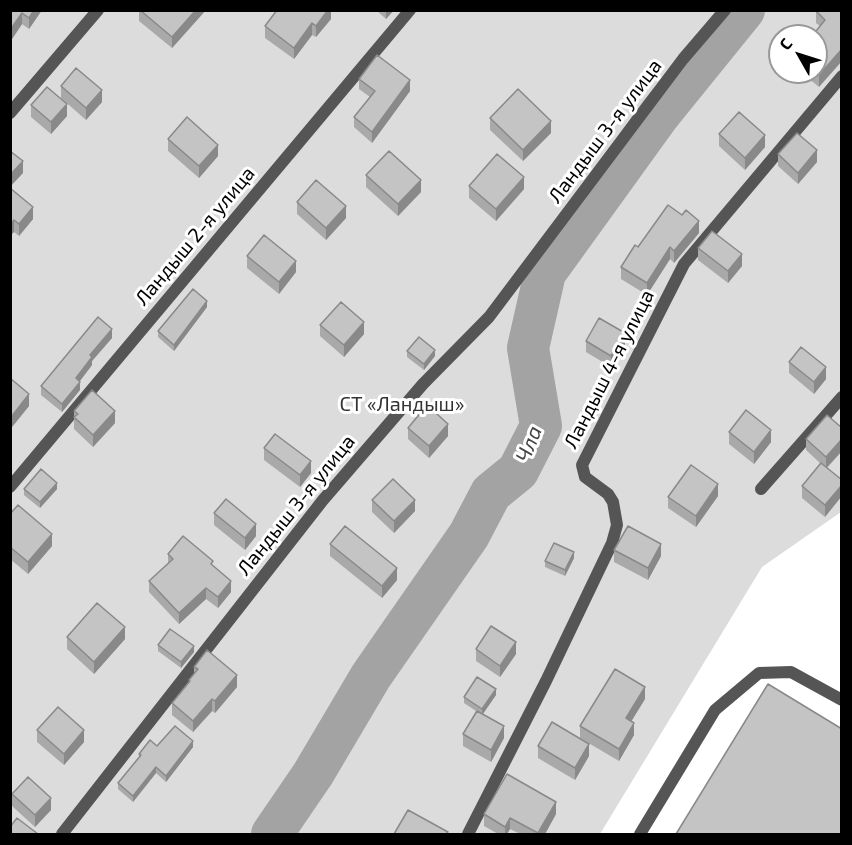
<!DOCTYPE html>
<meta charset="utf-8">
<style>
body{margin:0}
#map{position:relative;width:852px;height:845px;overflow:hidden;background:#fff;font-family:"Exo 2",sans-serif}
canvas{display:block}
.frame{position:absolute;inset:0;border:12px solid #000;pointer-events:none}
.north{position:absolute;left:768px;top:24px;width:60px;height:60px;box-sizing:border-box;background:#fff;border:2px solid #999;border-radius:50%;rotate:309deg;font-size:16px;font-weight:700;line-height:24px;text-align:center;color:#000}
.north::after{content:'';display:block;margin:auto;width:21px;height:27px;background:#000;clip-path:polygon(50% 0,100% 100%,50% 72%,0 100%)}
</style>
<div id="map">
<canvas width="852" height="845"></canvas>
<div class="frame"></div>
<div class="north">С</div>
</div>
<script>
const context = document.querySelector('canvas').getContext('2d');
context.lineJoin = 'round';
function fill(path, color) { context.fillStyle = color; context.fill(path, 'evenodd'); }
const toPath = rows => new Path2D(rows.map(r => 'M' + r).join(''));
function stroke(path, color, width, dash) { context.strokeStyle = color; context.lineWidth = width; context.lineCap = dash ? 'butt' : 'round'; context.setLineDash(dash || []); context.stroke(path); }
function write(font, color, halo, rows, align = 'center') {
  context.font = font + ' "Exo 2",sans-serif'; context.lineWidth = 6; context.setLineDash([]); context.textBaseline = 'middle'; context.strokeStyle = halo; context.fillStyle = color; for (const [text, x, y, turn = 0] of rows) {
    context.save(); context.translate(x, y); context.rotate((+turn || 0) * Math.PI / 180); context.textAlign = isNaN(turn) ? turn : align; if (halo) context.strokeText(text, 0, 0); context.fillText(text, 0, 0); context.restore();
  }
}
const green = toPath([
 [10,11,841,11,841,512,762,567,600,834,11,834],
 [780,36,816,36,816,72,780,72]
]);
const river = toPath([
 [272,834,313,774,371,676,469,535,491,493,518,471,541,426,528,348,545,273,659,115,744,10]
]);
const service = toPath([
 [640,834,715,710,759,673,791,672,842,700]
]);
const minor = toPath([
 [10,113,98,10],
 [10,487,410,10],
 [761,489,842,397],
 [62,834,323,500,423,384,489,317,683,59,725,10],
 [468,834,546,681,612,543,617,525,613,502,608,494,585,477,582,465,684,264,842,76]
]);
const wall = toPath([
 [10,10,42,10,29,29,22,24,10,42],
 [139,10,206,10,172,48,139,21],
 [331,10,331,19,316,37,312,35,294,59,265,38,265,26],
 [376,10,394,10,386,19],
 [842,10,819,87,801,72,816,72,820,26,816,23,816,11],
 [359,79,410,91,372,143,354,127,354,117,370,97,359,89],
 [61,86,102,102,86,120,61,98],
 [31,105,67,116,51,134,31,117],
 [490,118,551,133,523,161,490,130],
 [719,134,765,147,745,170,719,146],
 [168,139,218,156,199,178,168,151],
 [778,154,817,162,798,184,778,166],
 [366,175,421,192,398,216,366,187],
 [469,186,524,189,496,221,469,198],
 [10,188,33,219,19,236,14,232,10,236],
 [297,202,346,218,326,240,297,214],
 [699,233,674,263,670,259,647,295,621,279,621,267,638,247],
 [698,248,742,266,728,283,698,260],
 [247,256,296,272,279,294,247,268],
 [207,307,174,351,158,337,158,331],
 [320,325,364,334,344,357,320,336],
 [112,338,92,361,92,365,80,381,80,390,62,412,41,395,41,386],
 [586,341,625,345,611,367,586,352],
 [407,351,435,356,424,370,407,357],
 [789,362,826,379,814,394,789,373],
 [10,378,29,406,12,427,10,427],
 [74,411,115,423,93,447,74,429],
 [408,428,448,436,429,458,408,439],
 [842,428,842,451,827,468,825,517,802,498,802,486,820,463,806,450,806,439],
 [729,432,771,442,754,464,729,444],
 [264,448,311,473,300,487,264,460],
 [24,489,57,489,40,508,24,495],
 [718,496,696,527,668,508,668,497],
 [372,500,415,511,394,533,372,512],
 [214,513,256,536,245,550,214,525],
 [10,514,52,546,28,574,10,559],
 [330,544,397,580,382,598,330,556],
 [614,550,661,556,648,580,614,562],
 [168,554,213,566,231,592,218,608,206,599,179,624,149,592,149,581,168,563],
 [574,558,565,576,545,567,545,561],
 [67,637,125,639,94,674,67,649],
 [158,645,194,652,181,668,158,651],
 [476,649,516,654,500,677,476,661],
 [194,667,237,687,215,713,212,711,193,732,172,715,172,703,189,682,189,680,194,674],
 [496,695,483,714,504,738,491,762,463,746,463,734,476,711,464,703,464,697],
 [645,699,631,721,634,735,619,761,580,738,580,726],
 [37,730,84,742,64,765,37,742],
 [157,746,193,747,166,782,156,773,133,802,118,789,118,783,139,757,139,754],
 [538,746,589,756,575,780,538,758],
 [12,794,51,810,35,827,12,806],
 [484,814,556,814,545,834,520,834,510,829,507,834,498,834,484,826]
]);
const shadedWall = toPath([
 [34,10,42,10,29,29,29,18],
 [196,10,206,10,172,48,172,37],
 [328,10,331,10,331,19,316,37,316,26],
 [386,10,394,10,386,19],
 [22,13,22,24,10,42,10,30],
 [312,23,312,35,294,59,294,48],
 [842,49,842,61,819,87,819,75],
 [410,80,410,91,372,143,372,132],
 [102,90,102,102,86,120,86,108],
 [67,104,67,116,51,134,51,122],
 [551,121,551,133,523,161,523,150],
 [765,135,765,147,745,170,745,158],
 [218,145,218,156,199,178,199,166],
 [817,150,817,162,798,184,798,173],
 [23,161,23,173,10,187,10,175],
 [524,177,524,189,496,221,496,209],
 [421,180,421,192,398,216,398,204],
 [346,206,346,218,326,240,326,228],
 [33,207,33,219,19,236,19,224],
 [14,220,14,232,10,236,10,224],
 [699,221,699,233,674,263,674,251],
 [670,247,670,259,647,295,647,283],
 [742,254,742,266,728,283,728,271],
 [296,261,296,272,279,294,279,282],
 [207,301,207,307,174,351,174,345],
 [364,322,364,334,344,357,344,345],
 [112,329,112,338,92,361,92,365,76,386,76,378,90,355],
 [625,333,625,345,611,367,611,356],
 [435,350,435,356,424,370,424,364],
 [826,367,826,379,814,394,814,382],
 [80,382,80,390,62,412,62,404],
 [29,394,29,406,12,427,12,416],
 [115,411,115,423,93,447,93,435],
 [448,424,448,436,429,458,429,446],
 [771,430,771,442,754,464,754,452],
 [842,439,842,451,826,468,826,457],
 [311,461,311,473,300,487,300,475],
 [57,483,57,489,40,508,40,502],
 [718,484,718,496,696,527,696,516],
 [842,485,842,496,825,517,825,505],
 [415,500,415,511,394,533,394,521],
 [256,524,256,536,245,550,245,538],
 [52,534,52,546,28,574,28,562],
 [661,544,661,556,648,580,648,568],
 [574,552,574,558,565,576,565,570],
 [397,568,397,580,382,598,382,586],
 [231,581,231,592,218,608,218,597],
 [206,588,206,599,179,624,179,613],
 [125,627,125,639,94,674,94,662],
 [516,642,516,654,500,677,500,666],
 [194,646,194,652,181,668,181,662],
 [237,675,237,687,215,713,215,701],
 [645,687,645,699,626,730,626,718],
 [496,689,496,695,482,715,482,709],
 [212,699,212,711,193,732,193,721],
 [634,723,634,735,619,761,619,749],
 [504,726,504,738,491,762,491,750],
 [84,730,84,742,64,765,64,754],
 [193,741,193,747,166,782,166,776],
 [589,744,589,756,575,780,575,768],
 [156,767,156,773,133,802,133,796],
 [51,798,51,810,35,827,35,815],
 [556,802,556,814,545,834,538,834],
 [510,818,510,829,507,834,505,834,505,827]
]);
const building = toPath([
 [10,10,34,10,29,18,22,13,10,30,10,10],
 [140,10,196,10,172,37,140,10],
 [277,10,328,10,316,26,312,23,294,48,265,26,277,10],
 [817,10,842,10,842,49,819,75,815,72,816,36,812,36,825,20,816,11,817,10],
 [377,55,410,80,372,132,354,117,375,91,359,79,377,55],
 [76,68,102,90,86,108,61,86,76,68],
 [47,87,67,104,51,122,31,105,47,87],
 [518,89,551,121,523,150,490,118,518,89],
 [739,112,765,135,745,158,719,134,739,112],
 [187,117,218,145,199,166,168,139,187,117],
 [797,133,817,150,798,173,778,154,797,133],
 [10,151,23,161,10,175,10,151],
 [389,151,421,180,398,204,366,175,389,151],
 [497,154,524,177,496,209,469,186,497,154],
 [316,180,346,206,326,228,297,202,316,180],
 [10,188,33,207,19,224,14,220,10,224,10,188],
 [668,205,682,215,686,210,699,221,674,251,670,247,647,283,621,267,635,245,638,247,668,205],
 [712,231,742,254,728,271,698,248,712,231],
 [264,235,296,261,279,282,247,256,264,235],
 [193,289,207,301,174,345,158,331,193,289],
 [341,302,364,322,344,345,320,325,341,302],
 [98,317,112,329,90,355,92,357,76,378,80,382,62,404,41,386,98,317],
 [599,318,625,333,611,356,586,341,599,318],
 [419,337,435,350,424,364,407,351,419,337],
 [801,347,826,367,814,382,789,362,801,347],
 [10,378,29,394,12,416,10,415,10,378],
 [92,390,115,411,93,435,74,417,78,414,74,411,92,390],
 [427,405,448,424,429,446,408,428,427,405],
 [746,410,771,430,754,452,729,432,746,410],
 [827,415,842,428,842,439,826,457,806,439,827,415],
 [275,434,311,461,300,475,264,448,275,434],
 [821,463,842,480,842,485,825,505,802,486,821,463],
 [691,465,718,484,696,516,668,497,691,465],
 [41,469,57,483,40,502,24,489,41,469],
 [393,479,415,500,394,521,372,500,393,479],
 [226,499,256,524,245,538,214,513,226,499],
 [18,505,52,534,28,562,10,547,10,514,18,505],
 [345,526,397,568,382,586,330,544,345,526],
 [628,526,661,544,648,568,614,550,628,526],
 [183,536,213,561,211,564,231,581,218,597,206,588,179,613,149,581,173,559,168,554,183,536],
 [554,543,574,552,565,570,545,561,554,543],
 [97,603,125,627,94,662,67,637,97,603],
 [491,626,516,642,500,666,476,649,491,626],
 [170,629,194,646,181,662,158,645,170,629],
 [207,650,237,675,215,701,212,699,193,721,172,703,190,681,189,680,198,669,194,667,207,650],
 [615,669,645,687,626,718,634,723,619,749,580,726,615,669],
 [477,677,496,689,482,709,464,697,477,677],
 [768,684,842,729,842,834,676,834,768,684],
 [58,707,84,730,64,754,37,730,58,707],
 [477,711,504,726,491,750,463,734,477,711],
 [552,722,589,744,575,768,538,746,552,722],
 [175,726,193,741,166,776,156,767,133,796,118,783,141,755,139,754,150,740,157,746,175,726],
 [507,774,556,802,538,833,510,818,505,827,484,814,507,774],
 [28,777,51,798,35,815,12,794,28,777],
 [408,810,448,832,446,834,394,834,408,810],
 [17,818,38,834,10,834,10,827,17,818]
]);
const streetNames = [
 ["Ландыш 3-я улица",605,131,-53],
 ["Ландыш 2-я улица",195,236,-50],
 ["Ландыш 4-я улица",609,369,-63],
 ["Ландыш 3-я улица",296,505,-51]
];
const parkNames = [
 ["СТ «Ландыш»",402,404]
];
const waterNames = [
 ["Чла",529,444,-68]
];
fill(green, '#dcdcdc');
stroke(river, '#a3a3a3', 42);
stroke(service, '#555', 12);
stroke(minor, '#555', 12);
fill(wall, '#a9a9a9');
fill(shadedWall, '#898989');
fill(building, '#c4c4c4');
stroke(building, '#898989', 1.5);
write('20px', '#000', '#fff', streetNames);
write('20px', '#333', '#fff', parkNames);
write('italic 21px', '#444', '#fff', waterNames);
</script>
